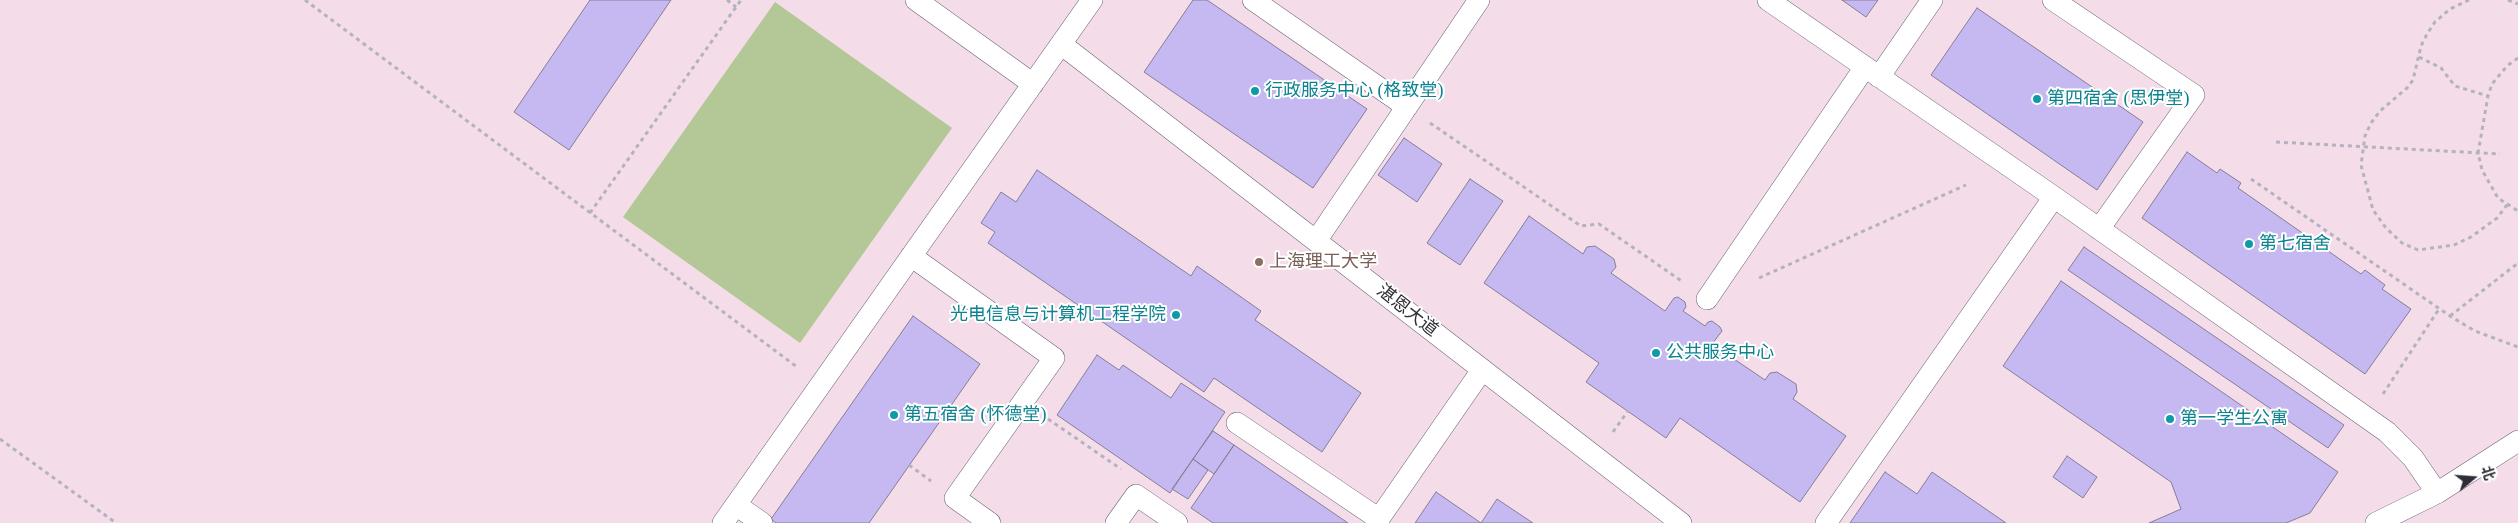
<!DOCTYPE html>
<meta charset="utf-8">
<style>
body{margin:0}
#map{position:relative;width:2518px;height:523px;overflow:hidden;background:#efecfc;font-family:"Times New Roman","Noto Sans SC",serif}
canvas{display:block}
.north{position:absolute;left:2448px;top:453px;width:50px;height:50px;-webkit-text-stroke:4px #fff;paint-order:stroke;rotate:72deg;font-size:14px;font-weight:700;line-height:20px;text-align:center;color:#2f2d37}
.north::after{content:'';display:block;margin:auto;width:18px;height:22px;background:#2f2d37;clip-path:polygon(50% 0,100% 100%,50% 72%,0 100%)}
</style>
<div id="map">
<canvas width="2518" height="523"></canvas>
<div class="north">北</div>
</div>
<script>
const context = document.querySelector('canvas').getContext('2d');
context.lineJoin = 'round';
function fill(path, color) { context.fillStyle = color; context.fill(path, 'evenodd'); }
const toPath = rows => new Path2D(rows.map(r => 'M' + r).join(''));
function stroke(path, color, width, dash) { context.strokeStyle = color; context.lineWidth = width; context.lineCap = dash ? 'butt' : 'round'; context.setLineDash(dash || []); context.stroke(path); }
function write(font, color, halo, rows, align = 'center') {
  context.font = font + ' "Times New Roman","Noto Sans SC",serif'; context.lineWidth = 4; context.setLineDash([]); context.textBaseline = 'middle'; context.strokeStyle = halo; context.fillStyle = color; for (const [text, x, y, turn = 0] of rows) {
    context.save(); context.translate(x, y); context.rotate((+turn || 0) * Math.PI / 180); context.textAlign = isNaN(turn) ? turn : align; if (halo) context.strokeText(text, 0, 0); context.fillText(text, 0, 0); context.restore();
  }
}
const education = toPath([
 [0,0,2518,0,2518,523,0,523]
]);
const green = toPath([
 [775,2,952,128,800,343,623,217]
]);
const building = toPath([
 [590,0,671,0,569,150,514,112,590,0],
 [1193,0,1207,0,1367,109,1313,188,1144,72,1193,0],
 [1842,0,1878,0,1866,17,1842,0],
 [1977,8,2143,122,2097,190,1931,75,1977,8],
 [1404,138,1442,164,1417,202,1378,175,1404,138],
 [2187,152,2217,173,2220,169,2241,183,2238,188,2361,274,2365,270,2385,285,2382,289,2411,309,2365,374,2142,218,2187,152],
 [1037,170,1191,276,1197,266,1261,311,1255,320,1361,393,1322,452,1214,378,1204,392,988,243,995,232,981,223,1001,192,1016,202,1037,170],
 [1470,179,1503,201,1460,265,1427,243,1470,179],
 [1529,216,1583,254,1587,247,1595,246,1614,259,1616,267,1611,273,1665,311,1674,298,1678,297,1685,302,1686,307,1683,311,1705,326,1708,322,1712,321,1720,327,1722,331,1712,344,1765,380,1770,373,1777,372,1796,384,1797,392,1793,399,1846,436,1800,502,1680,418,1666,438,1586,382,1599,363,1484,283,1529,216],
 [2084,247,2344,425,2328,448,2068,270,2084,247],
 [2061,281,2338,472,2310,513,2286,523,2149,523,2181,509,2171,482,2003,366,2061,281],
 [913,316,980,364,869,523,776,523,771,519,913,316],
 [1097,355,1119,370,1123,365,1171,398,1181,383,1225,412,1170,493,1057,415,1097,355],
 [1213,431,1234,445,1214,474,1193,459,1213,431],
 [1234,445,1348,523,1213,523,1191,508,1234,445],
 [2067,456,2097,477,2083,498,2053,477,2067,456],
 [1193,459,1208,470,1188,499,1172,489,1193,459],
 [1885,472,1917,494,1932,472,2006,523,1850,523,1885,472],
 [1436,492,1481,523,1497,499,1533,523,1415,523,1436,492]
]);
const path = toPath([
 [305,0,797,367],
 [727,0,736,7],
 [2469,0,2450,9,2435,22,2427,34,2421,46,2413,80,2407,88,2380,111,2371,123,2365,136,2361,165,2373,210,2386,228,2402,243,2418,250,2454,245,2471,237,2497,218,2507,205],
 [2508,0,2518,4],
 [2419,57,2441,68,2455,86,2488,96],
 [2518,58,2507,66,2492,84,2488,96,2478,153,2482,170,2498,198,2518,211],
 [1430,123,1581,226,1599,224,1683,282],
 [2276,142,2500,154],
 [2251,179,2450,316,2475,331,2518,347],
 [590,213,741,0],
 [1759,278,1966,185],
 [2450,316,2518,263],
 [2383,394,2439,309],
 [1048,419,1121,469],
 [1613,432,1628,411],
 [0,439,116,523],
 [909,465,931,481]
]);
const service = toPath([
 [916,0,1033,84],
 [1253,0,1407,107],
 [1768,0,2054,197,2387,432,2413,458,2437,493],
 [2053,0,2194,95,2099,229],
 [1061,44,1681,523],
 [1879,77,1932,0],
 [1316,241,1479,0],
 [911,256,1054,358,955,498,990,523],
 [1707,299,1865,67],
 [1237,423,1379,519],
 [736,505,762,523],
 [723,523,1092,0],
 [1116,523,1136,495,1177,523],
 [1376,523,1482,370],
 [1826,523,2054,197],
 [2376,523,2437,493,2518,441]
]);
const markers = [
 [1255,91,5,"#0f9aa8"],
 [2037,99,5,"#0f9aa8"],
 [2249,244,5,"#0f9aa8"],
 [1259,262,5,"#8d6e63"],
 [1176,315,5,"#0f9aa8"],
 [1656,353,5,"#0f9aa8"],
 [894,415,5,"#0f9aa8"],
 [2170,419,5,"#0f9aa8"]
];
const cultureNames = [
 ["行政服务中心 (格致堂)",1265,91],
 ["第四宿舍 (思伊堂)",2047,99],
 ["第七宿舍",2259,244],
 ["光电信息与计算机工程学院",1166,315,"right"],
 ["公共服务中心",1666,353],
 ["第五宿舍 (怀德堂)",904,415],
 ["第一学生公寓",2180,419]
];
const educationNames = [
 ["上海理工大学",1269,262]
];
const streetNames = [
 ["湛恩大道",1407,311,38]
];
fill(education, '#f4dde9');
fill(green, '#b3c896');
fill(building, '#c6b9f1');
stroke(building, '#857f98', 1);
stroke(service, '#676179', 22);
stroke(path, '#b4b1c0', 3, [4, 4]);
stroke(service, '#fff', 21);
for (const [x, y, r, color] of markers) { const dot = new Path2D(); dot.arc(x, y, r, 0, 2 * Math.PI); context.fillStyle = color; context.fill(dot); stroke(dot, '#fff', 2); }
write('18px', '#0d838f', '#fff', cultureNames, 'left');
write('18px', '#785e54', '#fff', educationNames, 'left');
write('18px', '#2f2d37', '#fff', streetNames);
</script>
